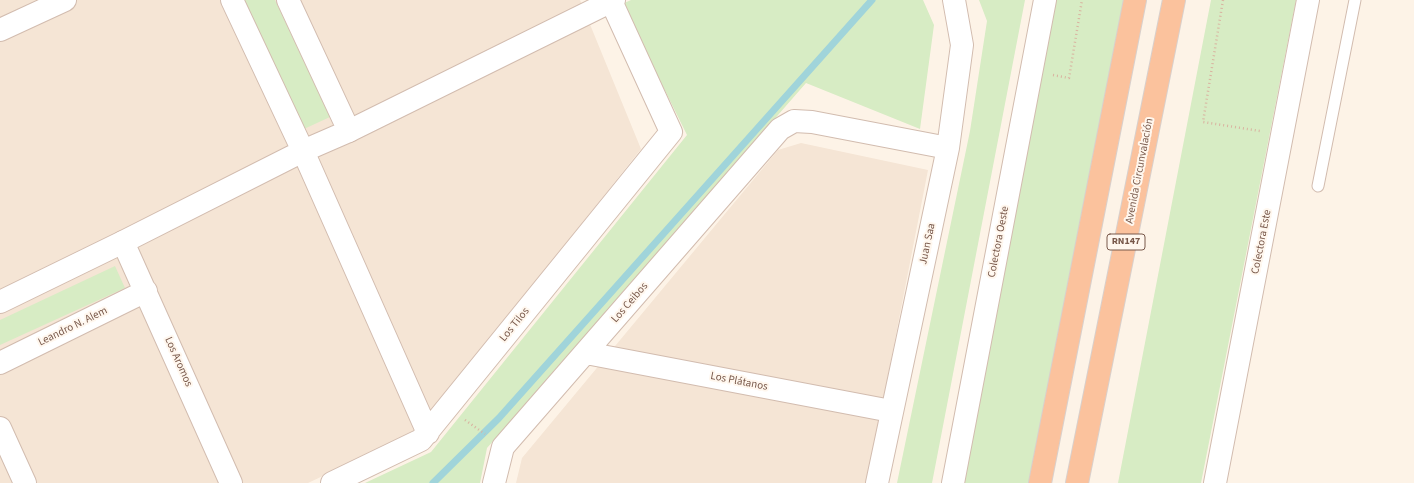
<!DOCTYPE html>
<meta charset="utf-8">
<style>
body{margin:0}
canvas{display:block;background:#fdf3e7}
</style>
<canvas width="1414" height="483"></canvas>
<script>
const context = document.querySelector('canvas').getContext('2d');
context.lineJoin = 'round';
function fill(path, color) { context.fillStyle = color; context.fill(path, 'evenodd'); }
const toPath = rows => new Path2D(rows.map(r => 'M' + r).join(''));
function stroke(path, color, width, dash) { context.strokeStyle = color; context.lineWidth = width; context.lineCap = dash ? 'butt' : 'round'; context.setLineDash(dash || []); context.stroke(path); }
function write(font, color, halo, rows, align = 'center') {
  context.font = font + ' "Source Sans 3",sans-serif'; context.lineWidth = 4; context.setLineDash([]); context.textBaseline = 'middle'; context.strokeStyle = halo; context.fillStyle = color; for (const [text, x, y, turn = 0] of rows) {
    context.save(); context.translate(x, y); context.rotate((+turn || 0) * Math.PI / 180); context.textAlign = isNaN(turn) ? turn : align; if (halo) context.strokeText(text, 0, 0); context.fillText(text, 0, 0); context.restore();
  }
}
const residential = toPath([
 [0,0,580,0,641,149,416,432,308,483,0,483],
 [801,143,928,170,867,483,516,483,522,458,778,150]
]);
const green = toPath([
 [243,0,275,0,330,117,304,129],
 [631,0,923,0,934,25,920,129,806,83,487,448,480,483,365,483,431,452,687,135,622,4],
 [979,0,1025,0,932,483,897,483,970,131,987,21],
 [1054,0,1127,0,1032,483,960,483],
 [1211,0,1296,0,1201,483,1118,483],
 [115,266,125,288,0,345,0,320]
]);
const stream = toPath([
 [433,483,499,418,872,0]
]);
const path = toPath([
 [1223,0,1203,122,1260,131],
 [1053,75,1069,78,1082,0],
 [465,420,485,434]
]);
const service = toPath([
 [1318,186,1355,0]
]);
const minor = toPath([
 [0,30,65,0],
 [349,131,614,0],
 [303,151,428,433],
 [123,242,231,483],
 [586,353,891,411],
 [0,363,146,291],
 [0,428,25,483],
 [332,483,421,440,671,132,611,1],
 [494,483,503,447,780,129,794,121,812,122,948,148],
 [877,483,948,148,962,45,954,0]
]);
const tertiary = toPath([
 [232,0,303,151],
 [0,302,123,242,303,151,349,131,288,0],
 [953,483,1045,0],
 [1215,483,1308,0]
]);
const trunk = toPath([
 [1040,483,1135,0],
 [1077,483,1174,0]
]);
const shields = [
 [1126,242,38]
];
const shieldNames = [
 ["RN147",1126,242]
];
const streetNames = [
 ["Avenida Circunvalación",1140,171,-79],
 ["Colectora Oeste",999,242,-79],
 ["Colectora Este",1262,242,-79],
 ["Juan Saa",928,244,-78],
 ["Los Ceibos",630,303,-49],
 ["Los Tilos",515,325,-51],
 ["Leandro N. Alem",73,327,-26],
 ["Los Aromos",178,362,66],
 ["Los Plátanos",739,382,11]
];
fill(residential, '#f5e5d5');
fill(green, '#d7ecc4');
stroke(stream, '#a0d4da', 7);
stroke(service, '#d2bcaf', 13);
stroke(minor, '#d2bcaf', 24);
stroke(tertiary, '#d2bcaf', 24);
stroke(trunk, '#d9d0cc', 24);
stroke(path, '#d9b3a0', 2.5, [1, 3]);
stroke(service, '#fff', 11);
stroke(minor, '#fff', 22);
stroke(tertiary, '#fff', 22);
stroke(trunk, '#fbc29d', 22);
for (const [x, y, w] of shields) { const box = new Path2D(); box.roundRect(x - w / 2, y - 8, w, 16, 3); context.fillStyle = '#fff7ee'; context.fill(box); stroke(box, '#78584a', 1); }
write('bold 10px', '#78584a', null, shieldNames);
write('11px', '#78584a', '#fff7ee', streetNames);
</script>
